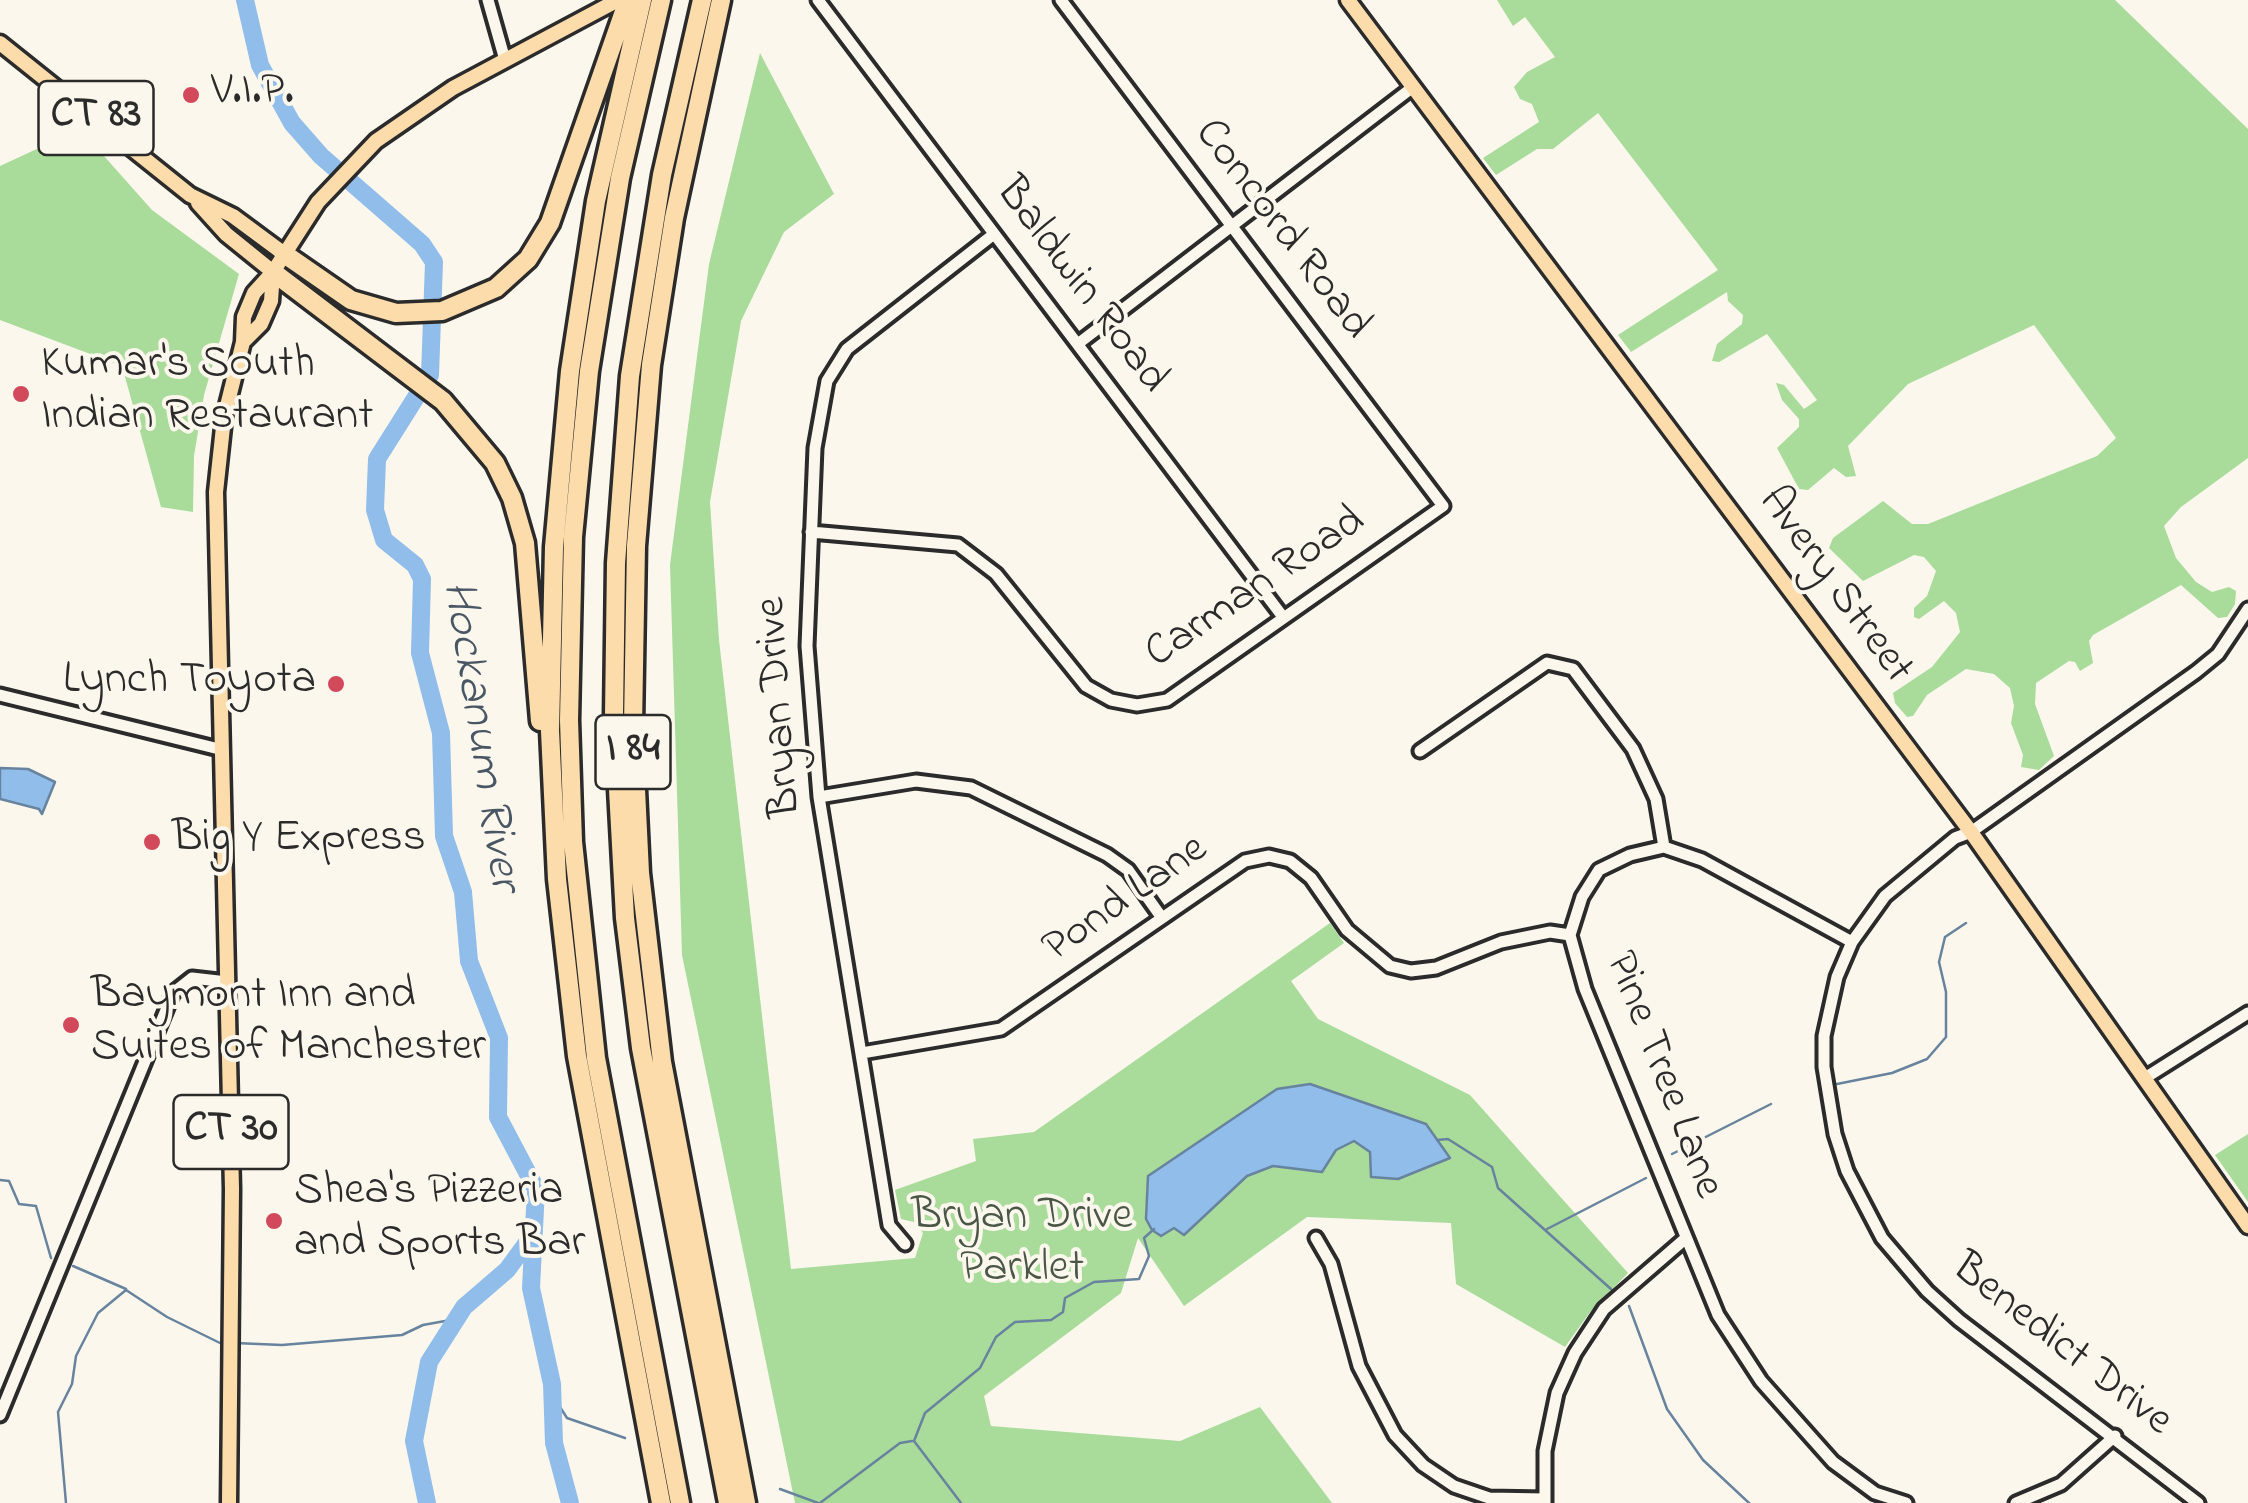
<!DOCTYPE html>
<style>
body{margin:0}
canvas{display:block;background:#fbf7ec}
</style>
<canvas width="2248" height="1503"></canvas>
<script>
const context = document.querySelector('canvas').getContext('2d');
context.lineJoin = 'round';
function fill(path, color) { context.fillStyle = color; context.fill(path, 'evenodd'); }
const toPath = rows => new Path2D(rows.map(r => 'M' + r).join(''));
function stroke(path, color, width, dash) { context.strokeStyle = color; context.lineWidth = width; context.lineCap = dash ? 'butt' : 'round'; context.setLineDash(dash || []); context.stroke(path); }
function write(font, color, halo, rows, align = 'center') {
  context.font = font + ' "Indie Flower",sans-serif'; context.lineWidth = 8; context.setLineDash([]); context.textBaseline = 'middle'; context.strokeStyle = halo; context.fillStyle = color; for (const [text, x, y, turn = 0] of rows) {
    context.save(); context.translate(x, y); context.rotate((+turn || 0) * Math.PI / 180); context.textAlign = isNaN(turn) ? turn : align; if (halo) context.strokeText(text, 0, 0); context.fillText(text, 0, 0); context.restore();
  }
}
const green = toPath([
 [1497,0,2115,0,2248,129,2248,458,2181,507,2164,526,2176,558,2196,582,2212,592,2229,587,2236,591,2235,604,2227,617,2218,618,2181,585,2093,635,2089,641,2093,663,2080,671,2075,662,2069,661,2036,683,2035,704,2054,756,2039,770,2021,767,2023,755,2011,723,2014,706,2010,688,1994,674,1966,669,1927,695,1913,716,1907,717,1895,703,1893,693,1932,667,1960,632,1956,613,1944,601,1919,619,1914,617,1914,608,1927,596,1936,571,1924,557,1914,555,1863,581,1829,548,1833,538,1883,501,1912,524,1928,524,2097,456,2116,438,2034,325,1908,384,1848,446,1856,476,1846,477,1834,468,1808,490,1799,489,1777,448,1799,427,1799,419,1782,400,1776,383,1784,385,1804,409,1817,400,1767,334,1719,362,1712,361,1717,344,1742,324,1743,315,1728,301,1727,292,1631,352,1618,335,1718,270,1598,113,1553,149,1537,149,1496,175,1483,158,1539,122,1532,104,1520,99,1514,87,1527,72,1555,57,1525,17,1513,26],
 [760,53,834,194,784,232,741,321,710,502,719,640,791,1269,915,1258,923,1233,914,1222,901,1219,895,1190,976,1161,973,1139,1034,1132,1330,923,1344,943,1291,981,1318,1019,1470,1095,1628,1273,1590,1312,1565,1347,1456,1284,1451,1223,1307,1217,1184,1306,1138,1238,1121,1293,984,1396,991,1426,1180,1441,1260,1407,1332,1503,795,1503,682,955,670,565,709,264],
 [80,129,152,210,239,274,204,395,194,456,193,512,161,507,122,366,0,320,0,166],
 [2248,1134,2248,1202,2215,1155]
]);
const water = toPath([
 [0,768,28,769,55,782,42,814,39,809,0,799,0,768],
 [1310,1084,1426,1124,1450,1158,1398,1179,1371,1177,1370,1152,1354,1141,1336,1150,1322,1172,1273,1166,1247,1176,1184,1235,1174,1228,1161,1236,1152,1230,1146,1219,1148,1176,1277,1089,1310,1084]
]);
const stream = toPath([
 [1837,1084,1892,1073,1927,1059,1946,1037,1946,992,1939,962,1945,937,1966,923],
 [1437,1140,1448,1139,1492,1167,1498,1188,1612,1290],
 [1672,1154,1771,1104],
 [0,1180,9,1181,19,1204,36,1206,51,1258],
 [1547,1229,1646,1178],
 [73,1266,126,1289],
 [1629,1306,1667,1409,1703,1460,1749,1503],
 [235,1343,282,1345,402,1335,423,1325,456,1319],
 [553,1396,567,1418,625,1438],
 [780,1489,818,1503],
 [66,1503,58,1412,72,1384,76,1356,98,1313,126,1290,167,1317,222,1344],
 [820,1503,900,1443,912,1441],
 [961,1503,914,1441,925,1413,980,1368,996,1337,1015,1322,1051,1320,1063,1312,1065,1298,1094,1282,1139,1279,1149,1256,1144,1238,1154,1229]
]);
const river = toPath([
 [245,0,260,65,292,123,321,156,422,244,434,262,430,375,377,459,375,510,384,540,415,565,422,579,420,653,441,733,444,836,463,892,469,961,499,1038,498,1117,536,1189,531,1288,552,1384,554,1443,570,1503],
 [427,1503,414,1441,429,1362,464,1307,507,1270,529,1240]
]);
const minor = toPath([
 [488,0,505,60],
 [818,0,1283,617],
 [1079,343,1413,87],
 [811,532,958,545,996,574,1086,686,1111,700,1137,705,1167,700,1443,506,1061,0],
 [0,695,219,749],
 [1420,751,1547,663,1573,669,1633,749,1656,799,1664,847],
 [819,797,916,781,971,788,1107,855,1128,870,1162,918],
 [1852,942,1702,860,1664,847,1630,855,1599,870,1582,897,1570,935,1585,989,1718,1315,1761,1381,1833,1462,1875,1493,1906,1503],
 [862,1053,1001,1029,1245,861,1269,856,1290,861,1311,878,1347,930,1390,966,1411,971,1436,968,1501,942,1550,932,1570,935],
 [2145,1078,2248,1013],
 [1316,1238,1331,1264,1359,1366,1395,1435,1423,1465,1454,1486,1489,1498,1545,1499],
 [905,1244,889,1225,819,797,807,646,815,448,827,381,847,349,994,234],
 [0,1415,173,993,192,978,227,982],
 [1545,1503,1545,1451,1557,1393,1575,1353,1604,1309,1686,1238],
 [2016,1503,2061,1484,2115,1436],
 [2198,1503,1959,1320,1927,1291,1882,1238,1847,1171,1835,1134,1824,1067,1824,1036,1837,977,1852,942,1885,896,1955,838,1971,832,2196,672,2218,654,2248,609]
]);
const major = toPath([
 [1348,0,1971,832,2248,1226],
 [0,43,190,195,233,216,283,253],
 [198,203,226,234,273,272],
 [243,342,261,324,271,301,273,272],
 [229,1503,232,1189,216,492,224,418,243,342,244,317,254,293,273,272,318,202,376,141,453,88,618,0]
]);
const highway = toPath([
 [642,0,596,201,570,371,554,547,550,731,557,879,577,1056,661,1503],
 [661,0,620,178,589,371,573,537,569,720,573,842,596,1058,680,1503],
 [702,0,662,175,630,376,616,563,614,716,625,918,641,1048,728,1503],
 [721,0,674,218,651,365,636,546,633,727,640,873,662,1062,746,1503],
 [283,253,351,300,396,313,442,311,496,288,528,259,550,223,628,0],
 [273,272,443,401,495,463,512,498,525,543,540,721]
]);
const markers = [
 [191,95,10,"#d1495b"],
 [21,394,10,"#d1495b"],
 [336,684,10,"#d1495b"],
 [152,842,10,"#d1495b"],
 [71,1025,10,"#d1495b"],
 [274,1221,10,"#d1495b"]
];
const shields = [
 [96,118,115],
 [633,752,75],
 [231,1132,115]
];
const shieldNames = [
 ["CT 83",96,118],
 ["I 84",633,752],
 ["CT 30",231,1132]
];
const poiNames = [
 ["V.I.P.",211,95],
 ["Kumar's South",41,368],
 ["Indian Restaurant",41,420],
 ["Lynch Toyota",316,684,"right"],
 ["Big Y Express",172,842],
 ["Baymont Inn and",91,999],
 ["Suites of Manchester",91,1051],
 ["Shea's Pizzeria",294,1195],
 ["and Sports Bar",294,1247]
];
const streetNames = [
 ["Concord Road",1280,231,53],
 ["Baldwin Road",1079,287,53],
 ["Avery Street",1833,587,54],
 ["Carman Road",1257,590,-34],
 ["Bryan Drive",782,707,-94],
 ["Pond Lane",1127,901,-35],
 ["Pine Tree Lane",1661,1076,69],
 ["Benedict Drive",2060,1347,38]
];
const parkNames = [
 ["Bryan Drive",1022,1220],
 ["Parklet",1022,1272]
];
const waterNames = [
 ["Hockanum River",477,736,81]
];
fill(green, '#a9db9b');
fill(water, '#90bdea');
stroke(water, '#68839e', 2.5);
stroke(stream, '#68839e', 2.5);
stroke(river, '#90bdea', 18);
stroke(minor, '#2b2b2b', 19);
stroke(major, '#2b2b2b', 21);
stroke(highway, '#2b2b2b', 25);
stroke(minor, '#fbf7ec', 11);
stroke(major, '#fddcac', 14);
stroke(highway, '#fddcac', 18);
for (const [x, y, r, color] of markers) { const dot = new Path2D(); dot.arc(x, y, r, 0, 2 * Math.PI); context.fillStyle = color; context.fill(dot); stroke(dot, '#fbf7ec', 4); }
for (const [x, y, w] of shields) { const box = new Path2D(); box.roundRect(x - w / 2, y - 37, w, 74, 8); context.fillStyle = '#fbf7ec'; context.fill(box); stroke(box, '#2b2b2b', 2.5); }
write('bold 42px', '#2b2b2b', null, shieldNames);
write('45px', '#2b2b2b', '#fbf7ec', poiNames, 'left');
write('45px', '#2b2b2b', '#fbf7ec', streetNames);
write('45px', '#4a5747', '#fbf7ec', parkNames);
write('italic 48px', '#495764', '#fbf7ec', waterNames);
</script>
